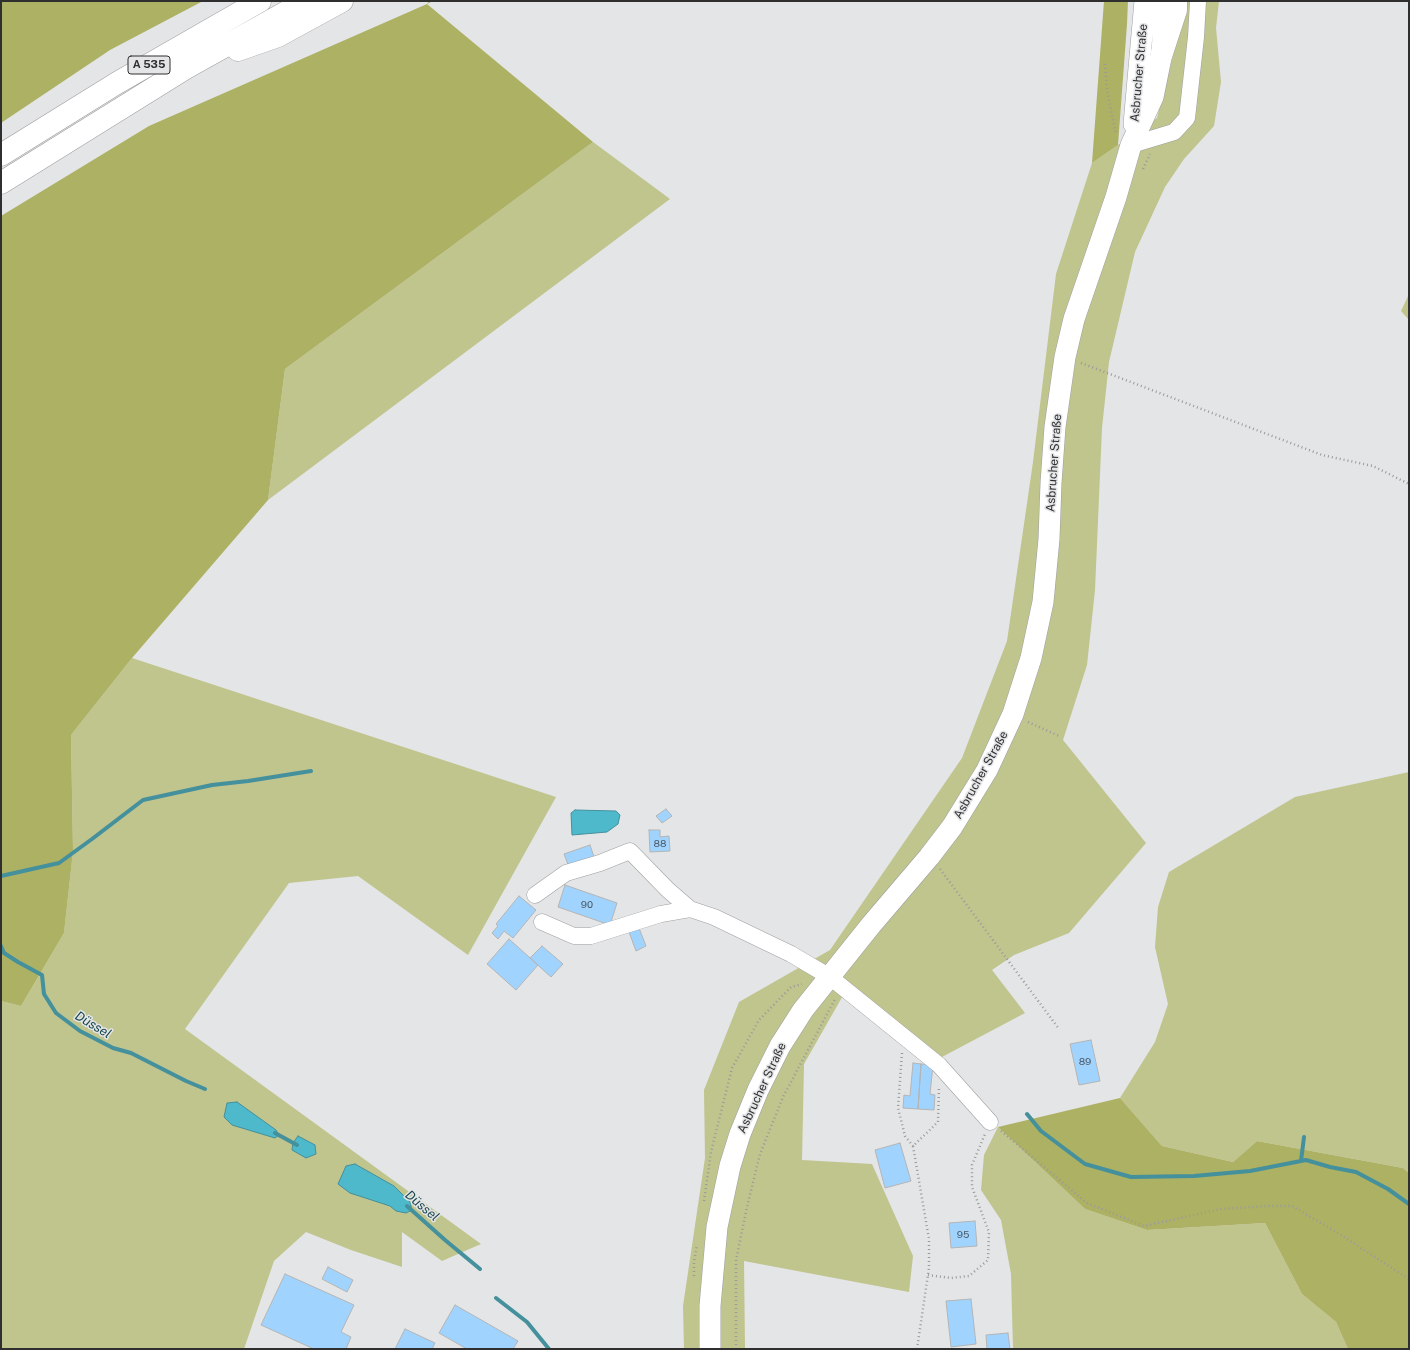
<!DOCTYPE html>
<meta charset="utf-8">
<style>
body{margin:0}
#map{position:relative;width:1410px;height:1350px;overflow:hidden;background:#e4e5e6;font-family:"Public Sans",sans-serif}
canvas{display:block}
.frame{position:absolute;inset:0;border:2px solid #2f2f30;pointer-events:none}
</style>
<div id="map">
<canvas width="1410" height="1350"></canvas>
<div class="frame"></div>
</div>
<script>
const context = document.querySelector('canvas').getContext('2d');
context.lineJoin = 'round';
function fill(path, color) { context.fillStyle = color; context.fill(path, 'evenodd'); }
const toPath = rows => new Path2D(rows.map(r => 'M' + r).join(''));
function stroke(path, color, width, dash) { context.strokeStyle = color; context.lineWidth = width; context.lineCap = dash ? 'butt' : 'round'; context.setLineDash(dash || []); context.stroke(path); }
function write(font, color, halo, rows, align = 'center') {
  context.font = font + ' "Public Sans",sans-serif'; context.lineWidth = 3; context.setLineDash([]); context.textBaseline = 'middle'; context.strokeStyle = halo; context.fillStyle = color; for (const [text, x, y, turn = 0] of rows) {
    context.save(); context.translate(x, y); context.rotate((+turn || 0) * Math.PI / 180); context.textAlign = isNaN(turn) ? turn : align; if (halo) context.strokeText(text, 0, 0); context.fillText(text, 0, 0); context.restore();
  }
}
const green = toPath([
 [1187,1,1219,1,1216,28,1221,82,1214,126,1184,159,1165,187,1135,252,1109,362,1102,428,1095,590,1087,665,1063,740,1146,843,1069,933,1014,955,992,970,1025,1013,940,1058,849,985,804,1064,802,1160,872,1164,913,1256,909,1292,744,1261,745,1349,684,1349,683,1306,705,1158,704,1090,739,1002,830,950,962,758,1007,641,1033,462,1056,274,1092,163,1157,118],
 [593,142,670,199,268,500,285,369],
 [1409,294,1409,320,1401,311],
 [132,658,556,797,468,955,358,876,289,883,185,1029,481,1244,442,1261,402,1232,402,1267,351,1250,306,1232,274,1261,244,1349,1,1349,1,1001,21,1006,64,933,73,851,71,735],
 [1409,772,1409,1173,1403,1168,1257,1141,1233,1162,1162,1146,1120,1098,1155,1042,1168,1004,1155,947,1158,907,1169,872,1295,797],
 [998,1127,1085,1209,1147,1230,1265,1223,1302,1294,1336,1322,1348,1349,1013,1349,1011,1274,1001,1220,981,1190,984,1155]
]);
const forest = toPath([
 [1,1,203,1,110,50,1,123],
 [429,1,433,1,427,4,593,142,285,369,268,500,132,658,71,735,73,851,64,933,21,1006,1,1001,1,216,149,126,427,4],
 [1104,1,1128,1,1127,24,1118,145,1092,163],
 [1120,1098,1162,1146,1233,1162,1257,1141,1403,1168,1409,1173,1409,1349,1348,1349,1336,1322,1302,1294,1265,1223,1147,1230,1085,1209,998,1127]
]);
const water = toPath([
 [575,810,616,811,620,815,618,824,607,832,572,835,571,813,575,810],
 [237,1102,276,1130,279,1135,275,1138,232,1125,224,1117,227,1103,237,1102],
 [298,1136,315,1145,316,1154,306,1158,292,1150,293,1143,298,1136],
 [355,1164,394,1186,410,1202,412,1210,406,1213,396,1211,390,1206,350,1193,338,1184,346,1166,355,1164]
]);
const stream = toPath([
 [1,876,59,863,92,839,143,800,212,785,248,781,311,771],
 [1,946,4,953,18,962,42,975,44,994,56,1013,80,1031,113,1048,131,1053,186,1081,205,1089],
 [1027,1114,1041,1131,1085,1164,1131,1177,1194,1176,1250,1171,1306,1160,1330,1167,1356,1172,1388,1189,1409,1204],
 [275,1133,297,1145],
 [1301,1161,1304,1137],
 [407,1206,445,1240,480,1269],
 [496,1298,527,1322,549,1349]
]);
const building = toPath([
 [666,809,672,816,662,823,656,816,666,809],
 [649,830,660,830,660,837,669,836,670,851,650,852,649,830],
 [590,845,594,857,569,867,564,854,590,845],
 [565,885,617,903,610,925,558,907,565,885],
 [519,896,536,910,513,938,504,931,498,939,492,933,498,926,496,924,519,896],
 [639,928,646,946,636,951,629,932,639,928],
 [509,939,538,965,516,990,487,964,509,939],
 [542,946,563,964,551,977,530,958,542,946],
 [1091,1040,1100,1081,1079,1085,1070,1044,1091,1040],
 [913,1063,921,1064,918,1109,903,1108,904,1095,910,1096,913,1063],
 [921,1064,933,1065,930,1094,935,1095,934,1110,918,1109,921,1064],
 [900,1143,911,1181,885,1188,875,1150,900,1143],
 [975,1221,977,1246,951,1248,949,1223,975,1221],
 [328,1267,353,1280,347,1292,322,1279,328,1267],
 [285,1274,354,1305,341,1332,351,1337,346,1349,314,1349,261,1325,285,1274],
 [971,1299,976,1344,951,1347,946,1301,971,1299],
 [455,1305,518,1341,513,1349,467,1349,439,1333,455,1305],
 [405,1329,435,1343,432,1349,395,1349,405,1329],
 [1008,1333,1010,1349,987,1349,986,1335,1008,1333]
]);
const path = toPath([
 [1105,64,1107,90,1116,134],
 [1143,169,1150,154],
 [1081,363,1322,455,1373,466,1409,484],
 [1028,722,1059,736],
 [940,869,1059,1029],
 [902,1053,898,1108,905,1136,913,1146],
 [1001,1131,1087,1203,1144,1226,1221,1209,1267,1206,1292,1206,1333,1230,1409,1279],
 [704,1201,711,1152,732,1068,759,1020,791,987,802,984],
 [928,1275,951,1278,969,1276,988,1260,989,1232,972,1187,972,1165,985,1134],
 [694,1276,694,1262,697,1245],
 [736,1349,736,1260,747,1207,760,1154,783,1097,835,999],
 [917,1349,929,1268,929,1239,913,1146,938,1122,939,1086]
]);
const minor = toPath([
 [1131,145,1174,132,1187,118,1196,37,1198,1],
 [535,895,566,873,600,863,630,851,668,890,690,909],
 [542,922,574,936,591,936,661,914,690,909,714,917,791,954,830,977,939,1065,990,1122]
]);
const major = toPath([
 [1134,124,1145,1],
 [710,1349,710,1306,717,1227,730,1166,740,1134,758,1090,780,1046,803,1010,871,925,929,857,952,827,987,770,1013,714,1031,658,1043,602,1049,539,1051,483,1055,427,1065,357,1074,319,1116,197,1131,145,1153,97,1162,53,1165,1]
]);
const highway = toPath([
 [238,50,278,36,342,1],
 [1162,53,1176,10,1176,1],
 [1,155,117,83,260,1],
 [1,183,186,68,306,1]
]);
const numberNames = [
 ["88",660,844],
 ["90",587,905],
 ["89",1085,1062],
 ["95",963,1235]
];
const shields = [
 [149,65,42]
];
const shieldNames = [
 ["A 535",149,65]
];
const streetNames = [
 ["Asbrucher Straße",1139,73,-85],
 ["Asbrucher Straße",1054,463,-86],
 ["Asbrucher Straße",981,775,-61],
 ["Asbrucher Straße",762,1088,-65]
];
const waterNames = [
 ["Düssel",93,1025,31],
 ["Düssel",422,1206,40]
];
fill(green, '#c0c48d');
fill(forest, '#adb163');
fill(water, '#4db9cb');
stroke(water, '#44909c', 1);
stroke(stream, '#44909c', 4);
fill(building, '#a0d4ff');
stroke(building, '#b3b4b5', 1);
stroke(minor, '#9e9fa0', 17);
stroke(major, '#9e9fa0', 22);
stroke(highway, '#9e9fa0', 23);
stroke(path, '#9a9a9b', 2.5, [1, 3]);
stroke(minor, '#fff', 16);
stroke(major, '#fff', 21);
stroke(highway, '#fff', 22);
write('10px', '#4b5864', null, numberNames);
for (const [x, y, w] of shields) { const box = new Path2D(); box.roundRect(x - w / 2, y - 9, w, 18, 3); context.fillStyle = '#e4e5e6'; context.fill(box); stroke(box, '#2f2f30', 1); }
write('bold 11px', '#2f2f30', null, shieldNames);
write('12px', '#2f2f30', '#e4e5e6', streetNames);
write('italic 13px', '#16464e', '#e4e5e6', waterNames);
</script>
